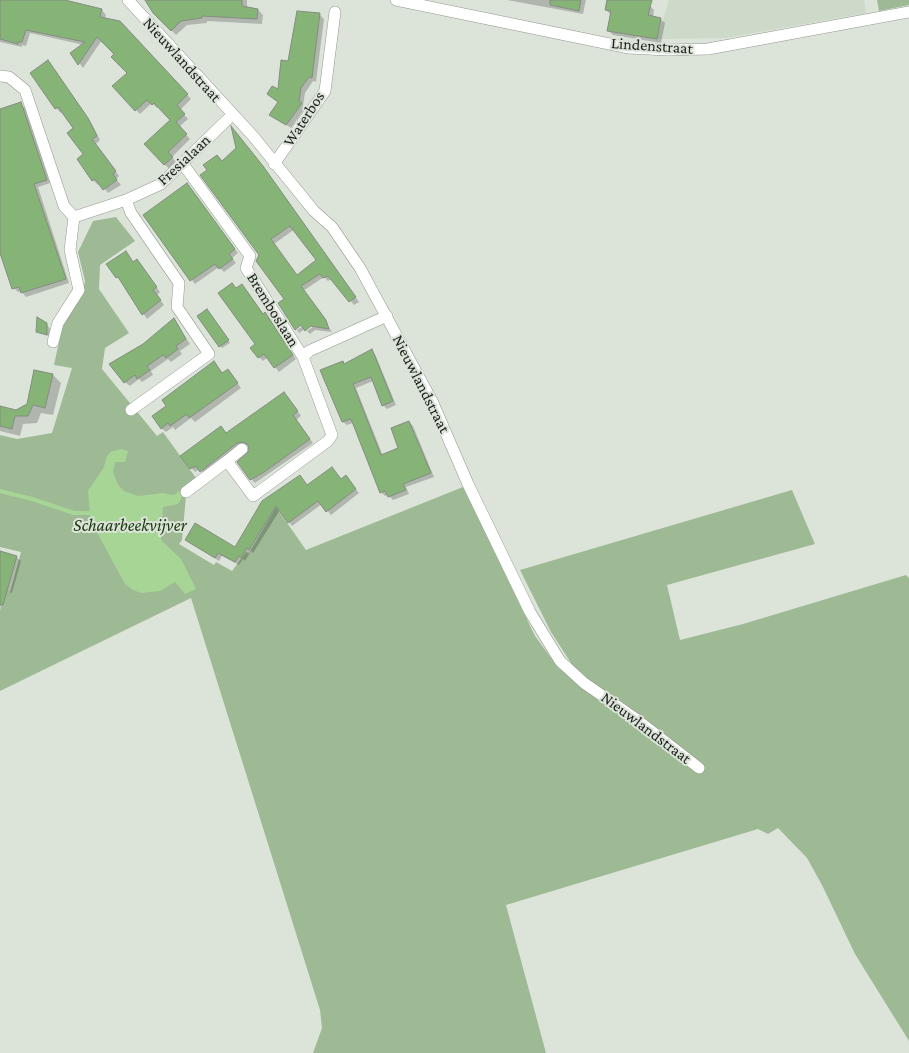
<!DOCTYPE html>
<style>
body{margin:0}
canvas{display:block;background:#dce4d9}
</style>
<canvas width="909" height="1053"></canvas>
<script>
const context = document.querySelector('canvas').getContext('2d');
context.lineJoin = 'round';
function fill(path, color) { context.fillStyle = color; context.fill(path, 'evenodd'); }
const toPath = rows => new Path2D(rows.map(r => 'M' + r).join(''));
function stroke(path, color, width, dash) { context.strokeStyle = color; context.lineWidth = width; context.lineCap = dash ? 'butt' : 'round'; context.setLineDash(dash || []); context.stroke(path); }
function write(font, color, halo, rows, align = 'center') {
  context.font = font + ' "Crimson Pro",serif'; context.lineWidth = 4; context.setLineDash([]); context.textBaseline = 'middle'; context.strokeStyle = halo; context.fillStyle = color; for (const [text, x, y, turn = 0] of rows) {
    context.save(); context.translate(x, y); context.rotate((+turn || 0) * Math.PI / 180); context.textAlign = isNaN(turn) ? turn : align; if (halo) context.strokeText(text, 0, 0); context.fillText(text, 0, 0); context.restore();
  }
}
const built = toPath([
 [669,0,864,0,866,13,726,38,657,39]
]);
const green = toPath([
 [877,0,909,0,909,5,879,11],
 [116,217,135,241,100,265,99,289,129,333,105,348,102,369,157,436,163,432,196,478,186,496,182,540,179,544,214,565,216,562,232,571,246,552,249,553,276,507,306,550,463,487,535,636,559,669,571,663,551,632,520,570,792,490,815,544,667,585,680,640,743,624,906,575,909,578,909,1041,855,954,822,885,807,858,778,828,768,834,758,829,506,905,546,1053,313,1053,322,1028,320,1010,191,598,0,691,0,610,7,591,10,592,21,552,0,547,0,435,17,439,52,433,72,368,54,365,63,323,82,296,85,281,78,252,93,221]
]);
const water = toPath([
 [121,449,128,451,125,462,115,462,113,472,118,485,124,491,138,496,163,493,172,495,176,494,178,491,183,495,178,504,163,507,161,540,181,559,196,589,185,594,175,582,160,591,141,593,133,590,125,584,94,527,90,516,88,491,104,467,106,458,110,452]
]);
const shadow = toPath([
 [0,0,61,0,102,10,106,15,105,19,119,22,191,99,180,110,188,119,179,127,190,139,172,157,176,162,169,169,146,144,171,120,159,106,157,108,152,103,140,114,114,86,128,73,102,40,83,68,72,53,84,45,30,33,26,46,22,45,22,47,0,42],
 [147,0,247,0,247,8,258,10,263,15,262,24,207,21,207,23,187,25,176,35,154,12],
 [507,0,586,0,583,14],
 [608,0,650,6,654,10,653,17,660,19,665,23,661,43,613,35,609,31,610,14,606,10],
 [319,14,324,19,316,82,313,81,305,93,303,106,305,108,291,128,270,114,279,103,269,94,279,92,289,63],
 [48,62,92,124,100,140,96,144,119,176,116,179,121,185,108,193,100,183,98,185,93,180,78,159,84,155,75,129,63,111,61,113,56,108,31,73],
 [21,104,25,108,50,183,38,187,69,283,26,297,21,291,18,292,14,288,0,247,0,110],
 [222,162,266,172,359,302,354,305,332,279,328,281,324,277,303,291,332,332,315,330,310,334,307,331,317,324,315,322,299,333,297,330,307,323,286,299,261,255],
 [295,229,318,261,297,276,274,244],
 [191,189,238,253,232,258,236,263,224,272,219,267,195,284,145,215],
 [126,253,134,263,141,265,160,292,157,295,164,305,147,319,122,281,108,264],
 [237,290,246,290,264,315,269,318,296,359,279,372,268,357,263,361,259,357,257,344],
 [208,313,230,343,222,348,198,317],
 [174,320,190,344,180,351,182,354,171,362,168,359,151,371,153,375,142,382,139,379,130,386,125,382],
 [45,322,50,329,49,336,38,332],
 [371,351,375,354,396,405,387,409,383,405,373,381,356,388,383,456,400,449,409,422,413,426,434,477,406,487,409,494,393,500,388,495,385,496,382,493,353,423,347,425,343,422,345,365],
 [214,363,223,374,232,376,241,388,195,422,191,418,175,430,173,427,166,432,161,428,168,406],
 [53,375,61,383,53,415,41,413,37,423,23,424,20,436,0,431,0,407,16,412,28,405],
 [288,397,301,416,296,420,313,443,255,483,251,479,249,445,241,447,205,475,200,469,195,472,182,456,225,432,227,434],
 [346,477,359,493,331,515,322,504,292,526,280,510,253,553,251,551,245,561,243,559,239,565,222,556,219,561,186,540,236,548,263,502,303,480,308,486,342,480],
 [0,552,16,557,21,561,12,593,6,591,0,609]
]);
const stream = toPath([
 [0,491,32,499,74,513,89,513]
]);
const building = toPath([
 [0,0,65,0,102,9,100,17,120,21,188,94,177,105,185,114,176,122,187,134,168,152,173,157,164,165,144,144,170,120,154,103,152,105,147,100,135,111,112,86,127,73,111,57,114,54,97,37,78,65,70,53,85,42,26,30,22,42,18,42,18,44,0,39,0,0],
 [145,0,242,0,242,6,258,9,257,19,202,16,202,18,181,21,171,31,153,13,145,0],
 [550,0,581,0,579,11,550,5,550,0],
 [607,0,652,0,648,15,661,18,657,39,607,31,611,11,605,10,607,0],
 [297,11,320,13,312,78,309,77,301,88,299,101,302,103,286,125,269,115,278,102,267,94,272,86,278,89,281,60,288,61,297,11],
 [48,60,88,118,97,136,92,139,116,171,113,174,117,180,103,190,95,179,92,181,77,159,83,154,67,133,73,128,58,107,55,109,30,73,48,60],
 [21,102,47,180,34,184,66,279,21,293,19,287,12,289,0,253,0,109,21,102],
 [231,126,263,166,356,297,349,302,328,276,323,278,320,274,301,286,326,320,329,329,311,326,305,331,301,325,295,330,278,303,284,299,256,261,259,255,200,175,207,170,203,165,217,155,222,161,236,148,231,126],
 [290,226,316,260,297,275,271,239,290,226],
 [187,183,235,249,229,254,233,259,219,269,215,264,190,281,143,215,187,183],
 [126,251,133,262,137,259,157,287,153,290,161,300,142,315,118,277,116,278,106,264,126,251],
 [232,283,236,288,242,284,263,314,265,312,293,355,274,368,264,354,258,358,250,348,255,344,218,293,232,283],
 [207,309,229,340,219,347,197,316,207,309],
 [37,317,47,323,47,335,36,332,37,317],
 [174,318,186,339,176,346,178,349,166,358,163,355,147,366,150,370,137,379,135,375,124,383,109,364,143,344,174,318],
 [372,349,393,401,382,406,371,377,353,384,381,455,398,448,391,428,409,421,431,473,403,484,406,490,388,497,385,491,380,493,351,419,342,422,320,370,343,361,344,364,372,349],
 [214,361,222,373,228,369,238,383,189,418,187,414,170,426,168,423,161,429,152,416,166,406,162,400,214,361],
 [34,370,53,374,45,408,33,405,28,416,15,416,12,429,0,426,0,406,16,410,27,404,34,370],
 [284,392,298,411,293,415,310,439,264,472,250,480,237,462,249,451,248,445,244,442,237,443,200,472,196,466,190,469,180,456,221,426,226,433,284,392],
 [332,467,341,479,346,475,356,489,326,512,318,501,288,523,276,506,249,550,247,548,241,558,239,556,235,562,218,553,215,558,185,540,195,523,235,547,262,501,300,475,307,485,332,467],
 [0,551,17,556,3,605,0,605,0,551]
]);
const minor = toPath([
 [128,0,253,136,314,211,332,227,360,268,432,401,468,484,530,612,560,661,584,683,636,719,699,768],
 [396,0,629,48,668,50,708,49,909,12],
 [0,76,9,77,25,90,64,206,74,217,70,250,79,290,58,323,53,342],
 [183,164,250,256,246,268,303,357],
 [274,164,325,91,335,12],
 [126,200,131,213,179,283,177,307,209,354,131,410],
 [74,217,126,200,161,184,232,115],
 [227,461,242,449],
 [186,492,227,461,253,496,328,441,332,435,303,357,309,351,387,316]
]);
const streetNames = [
 ["Lindenstraat",652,46,4],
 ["Nieuwlandstraat",182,60,48],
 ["Waterbos",304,119,-57],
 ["Fresialaan",184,160,-43],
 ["Bremboslaan",273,310,58],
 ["Nieuwlandstraat",421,384,63],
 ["Nieuwlandstraat",646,728,37]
];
const waterNames = [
 ["Schaarbeekvijver",130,525]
];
fill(built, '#cddac9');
fill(green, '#9eba94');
fill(water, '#a6d596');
fill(shadow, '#0003');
stroke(stream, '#a6d596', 4);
fill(building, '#86b376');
stroke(building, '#848c82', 1);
stroke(minor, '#90988e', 12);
stroke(minor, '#fff', 11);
write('16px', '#1c1f1b', '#dce4d9', streetNames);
write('italic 18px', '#19370c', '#dce4d9', waterNames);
</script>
